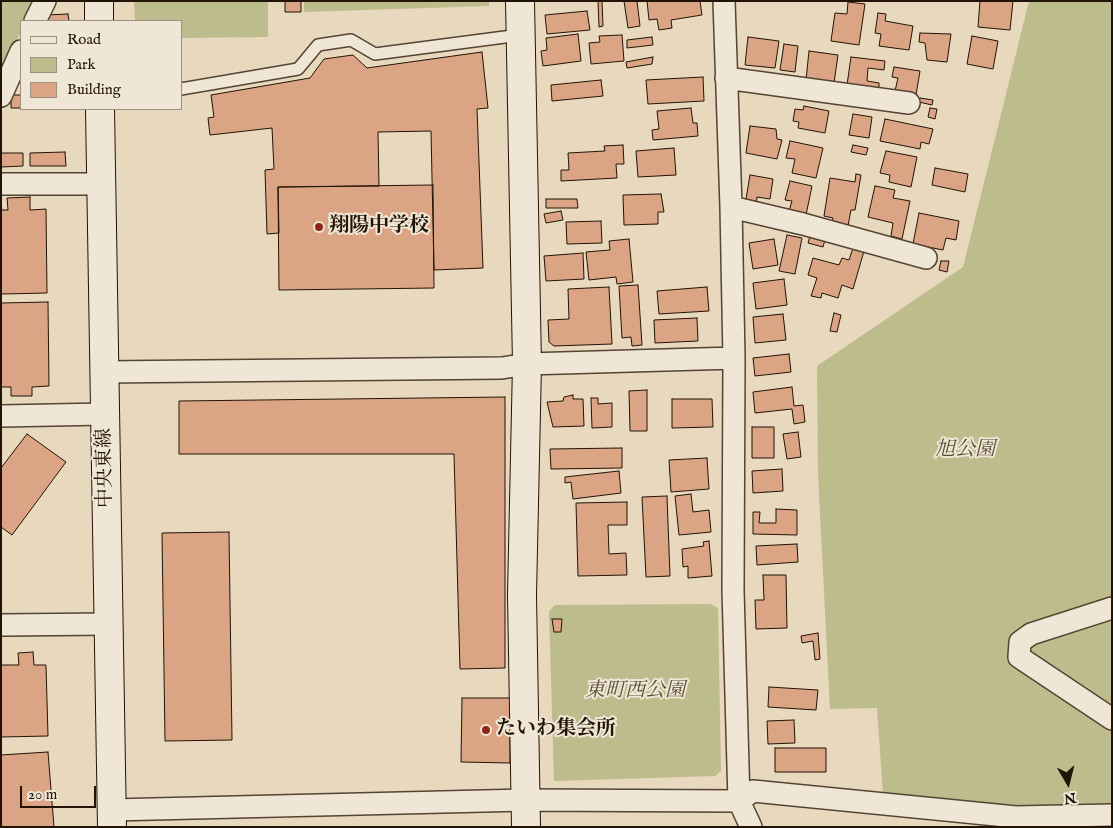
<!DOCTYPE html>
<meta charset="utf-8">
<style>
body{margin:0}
#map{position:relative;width:1113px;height:828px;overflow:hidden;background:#e8d8be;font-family:"IM FELL English",serif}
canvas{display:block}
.frame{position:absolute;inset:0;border:2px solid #211305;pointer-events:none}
.legend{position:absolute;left:20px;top:20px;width:162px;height:90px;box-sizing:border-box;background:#f0e6d5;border:1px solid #9d9282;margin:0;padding:6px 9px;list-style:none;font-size:15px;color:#211305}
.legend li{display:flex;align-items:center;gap:10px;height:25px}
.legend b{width:25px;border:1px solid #9d9282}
.north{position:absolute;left:1043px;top:758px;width:50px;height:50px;-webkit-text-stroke:4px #f0e6d5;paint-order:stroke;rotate:172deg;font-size:14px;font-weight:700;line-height:20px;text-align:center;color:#211305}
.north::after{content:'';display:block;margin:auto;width:18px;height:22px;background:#211305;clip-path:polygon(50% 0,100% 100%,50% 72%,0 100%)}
.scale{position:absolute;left:20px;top:786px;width:76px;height:22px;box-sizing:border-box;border:2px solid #211305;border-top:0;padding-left:6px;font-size:15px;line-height:18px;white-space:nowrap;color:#211305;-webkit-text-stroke:4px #f0e6d5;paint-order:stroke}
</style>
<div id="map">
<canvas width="1113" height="828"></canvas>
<div class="frame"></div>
<ul class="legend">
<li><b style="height:6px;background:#f0e6d5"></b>Road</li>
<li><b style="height:14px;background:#bdbc8d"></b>Park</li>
<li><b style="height:14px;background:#dba585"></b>Building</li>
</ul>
<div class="north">N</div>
<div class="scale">20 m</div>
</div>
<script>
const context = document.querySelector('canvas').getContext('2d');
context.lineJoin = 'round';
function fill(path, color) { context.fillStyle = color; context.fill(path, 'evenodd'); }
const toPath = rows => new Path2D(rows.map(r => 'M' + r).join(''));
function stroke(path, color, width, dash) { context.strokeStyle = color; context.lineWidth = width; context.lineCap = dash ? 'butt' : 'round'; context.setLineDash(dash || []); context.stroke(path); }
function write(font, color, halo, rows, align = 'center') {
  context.font = font + ' "IM FELL English","Noto Serif JP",serif'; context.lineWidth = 4; context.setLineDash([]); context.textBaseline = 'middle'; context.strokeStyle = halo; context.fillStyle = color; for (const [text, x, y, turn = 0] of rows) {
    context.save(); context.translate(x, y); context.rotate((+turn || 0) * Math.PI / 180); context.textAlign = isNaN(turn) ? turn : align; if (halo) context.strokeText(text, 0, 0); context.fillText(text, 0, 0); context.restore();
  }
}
const green = toPath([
 [1,1,34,1,25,21,21,21,21,31,1,76],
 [134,1,268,1,268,37,181,38,181,21,135,21],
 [304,1,489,1,489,6,304,12],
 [1029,1,1112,1,1112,808,1056,811,883,795,877,708,830,709,818,475,817,366,963,267],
 [710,604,718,608,721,771,715,776,554,781,549,611,555,605]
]);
const building = toPath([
 [285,1,301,1,301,12,285,12,285,1],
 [598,1,602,1,603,26,599,27,598,1],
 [624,1,637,1,640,26,628,28,624,1],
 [647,1,700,1,702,15,671,20,672,28,659,30,657,19,649,20,647,1],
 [980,1,1013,1,1010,30,978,27,980,1],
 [848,2,865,4,859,45,831,41,835,13,847,14,848,2],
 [587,11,590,30,547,34,545,15,587,11],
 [878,13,886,14,885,21,913,26,909,50,879,46,881,34,875,33,878,13],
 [68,14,69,21,46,21,46,15,68,14],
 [920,33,951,34,947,62,927,60,925,43,919,42,920,33],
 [578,34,581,61,543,66,541,51,547,50,546,38,578,34],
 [622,35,624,61,591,64,589,43,600,42,599,36,622,35],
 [972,36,998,41,993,69,967,64,972,36],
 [652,37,653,45,627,48,627,40,652,37],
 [748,37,779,41,775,68,745,65,748,37],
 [784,44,798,46,795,72,780,70,784,44],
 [809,51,838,55,834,83,806,80,809,51],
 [482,52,488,108,477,109,483,268,434,270,431,131,378,132,379,186,278,187,279,233,267,234,265,170,274,169,272,128,210,135,208,118,214,117,211,95,310,78,324,59,353,55,367,68,482,52],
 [653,57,652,64,627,68,626,62,653,57],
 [851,57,885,61,884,70,868,68,867,81,879,83,879,90,847,85,851,57],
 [894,67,920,71,916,95,895,91,898,78,892,77,894,67],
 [21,77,21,108,11,108,11,95,21,95,21,77],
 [703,77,704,101,648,104,646,80,703,77],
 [601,80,603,96,552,101,551,85,601,80],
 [920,98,933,100,932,105,919,102,920,98],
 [804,106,829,111,825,133,798,128,799,122,793,121,795,109,803,110,804,106],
 [691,108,693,123,697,123,698,136,653,140,652,130,659,129,657,111,691,108],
 [930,108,937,109,935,119,928,117,930,108],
 [853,114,872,117,869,138,849,135,853,114],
 [885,119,933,129,929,144,921,142,920,149,880,141,885,119],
 [750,126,776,129,777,139,782,140,777,159,746,153,750,126],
 [790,141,823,148,816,178,792,173,795,159,786,158,790,141],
 [623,145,624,164,616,164,617,178,561,181,561,170,569,170,568,153,605,151,604,146,623,145],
 [853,145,868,148,866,155,851,152,853,145],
 [674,148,676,175,638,177,636,151,674,148],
 [886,151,917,157,911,187,889,182,890,175,880,173,886,151],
 [65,152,66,166,30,166,30,153,65,152],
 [1,153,23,153,23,166,1,167,1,153],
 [935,168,968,174,965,192,932,185,935,168],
 [856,174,861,175,855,210,851,210,848,226,832,223,833,218,824,216,830,178,855,182,856,174],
 [750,175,773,179,770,199,757,197,756,207,745,205,750,175],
 [790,181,812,186,806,215,789,211,792,201,785,200,790,181],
 [433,185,434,288,279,290,278,187,433,185],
 [875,186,895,190,893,198,910,201,902,239,891,236,893,223,868,217,875,186],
 [661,194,664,212,658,212,658,224,624,225,623,195,661,194],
 [30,197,30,210,46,209,47,293,1,294,1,210,8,210,7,198,30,197],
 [546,199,577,199,578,208,546,208,546,199],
 [561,211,563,220,546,223,544,214,561,211],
 [919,213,959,221,956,240,946,238,943,250,913,244,919,213],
 [601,221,602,243,567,244,566,222,601,221],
 [787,235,802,238,795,274,779,271,787,235],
 [810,236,825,240,823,247,808,243,810,236],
 [629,239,633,282,617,284,616,277,589,280,586,252,610,250,609,241,629,239],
 [774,239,778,265,753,269,749,243,774,239],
 [853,248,864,251,853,289,842,285,838,298,822,293,821,298,811,296,817,278,808,275,813,258,839,265,842,258,849,260,853,248],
 [583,253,584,279,546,281,544,256,583,253],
 [941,261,949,261,947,272,939,270,941,261],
 [784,279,787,305,756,309,753,283,784,279],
 [638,285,642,345,632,346,631,337,622,338,619,286,638,285],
 [609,287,612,344,554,346,549,342,548,320,569,319,568,289,609,287],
 [707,287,709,311,659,314,657,291,707,287],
 [48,302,49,386,32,387,32,396,11,396,11,387,1,387,1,303,48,302],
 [834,313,841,315,837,332,830,331,834,313],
 [783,314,786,340,755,343,753,317,783,314],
 [697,318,698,341,655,343,654,320,697,318],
 [789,354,791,372,755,376,753,358,789,354],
 [792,387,794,406,803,405,805,422,794,424,792,409,755,413,753,392,792,387],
 [647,390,647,431,630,431,629,391,647,390],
 [573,395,573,399,583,399,584,426,553,427,547,402,563,401,564,397,573,395],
 [505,397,505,668,460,669,454,454,179,454,179,401,505,397],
 [591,398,598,398,598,404,612,403,612,427,592,428,591,398],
 [672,399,712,399,713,427,672,428,672,399],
 [752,427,774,427,774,458,752,458,752,427],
 [798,432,801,457,787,459,783,434,798,432],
 [27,434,66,462,12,535,1,527,1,468,27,434],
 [622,448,622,468,551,469,550,449,622,448],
 [707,458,709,489,671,492,669,460,707,458],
 [782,469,783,491,753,493,752,471,782,469],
 [619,471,621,493,573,499,571,482,565,483,565,477,619,471],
 [691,494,693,512,709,510,711,532,679,535,675,496,691,494],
 [667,496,670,576,646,577,642,497,667,496],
 [627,502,627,525,608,525,609,554,626,553,627,575,578,576,576,503,627,502],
 [776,509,797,510,797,535,753,534,753,512,760,512,759,523,776,523,776,509],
 [229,532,232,740,165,741,162,533,229,532],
 [709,541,712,576,688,578,688,566,683,567,682,549,704,546,703,542,709,541],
 [797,544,798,562,757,565,756,546,797,544],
 [763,575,786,575,787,628,756,629,755,600,764,600,763,575],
 [552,619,562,619,561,632,554,632,552,619],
 [818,633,820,659,815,660,813,641,802,643,801,636,818,633],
 [33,652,34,665,46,665,48,736,1,737,1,665,19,665,18,653,33,652],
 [769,687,818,690,816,710,768,707,769,687],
 [462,698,510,698,510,763,461,762,462,698],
 [794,720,795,743,768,744,767,721,794,720],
 [775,748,826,748,826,772,775,772,775,748],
 [48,752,54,827,1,827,1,755,48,752]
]);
const lane = toPath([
 [181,89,298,69,318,45,351,40,375,54,520,35]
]);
const street = toPath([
 [724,1,731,207,734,358,733,590,739,801,751,827],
 [35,21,45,1],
 [726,78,909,103],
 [1,96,21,51],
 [1,184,102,184],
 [731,207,803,224,926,258],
 [104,372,502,368,527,364,734,358],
 [1,416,105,414],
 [1112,608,1031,634,1020,642,1019,657,1112,719],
 [1,625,109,624],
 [112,810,525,800,739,801,753,791,1016,817,1112,815]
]);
const secondary = toPath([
 [99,1,99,21],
 [520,1,527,364,522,595,526,827],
 [100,109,112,827]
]);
const markers = [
 [319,227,5,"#8f2418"],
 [486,730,5,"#8f2418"]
];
const poiNames = [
 ["翔陽中学校",329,227],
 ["たいわ集会所",496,730]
];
const parkNames = [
 ["旭公園",965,451],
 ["東町西公園",635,692]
];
const streetNames = [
 ["中央東線",106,468,-91]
];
fill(green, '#bdbc8d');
fill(building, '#dba585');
stroke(building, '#211305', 1);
stroke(lane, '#534433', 14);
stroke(street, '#534433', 24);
stroke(secondary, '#211305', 30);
stroke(lane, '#f0e6d5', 11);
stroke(street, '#f0e6d5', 21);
stroke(secondary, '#f0e6d5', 28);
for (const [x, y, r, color] of markers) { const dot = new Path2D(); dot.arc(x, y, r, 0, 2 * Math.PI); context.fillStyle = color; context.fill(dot); stroke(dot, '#f0e6d5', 2); }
write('bold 20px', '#211305', '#f0e6d5', poiNames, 'left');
write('italic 20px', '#584e35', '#f0e6d5', parkNames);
write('20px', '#211305', '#f0e6d5', streetNames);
</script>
